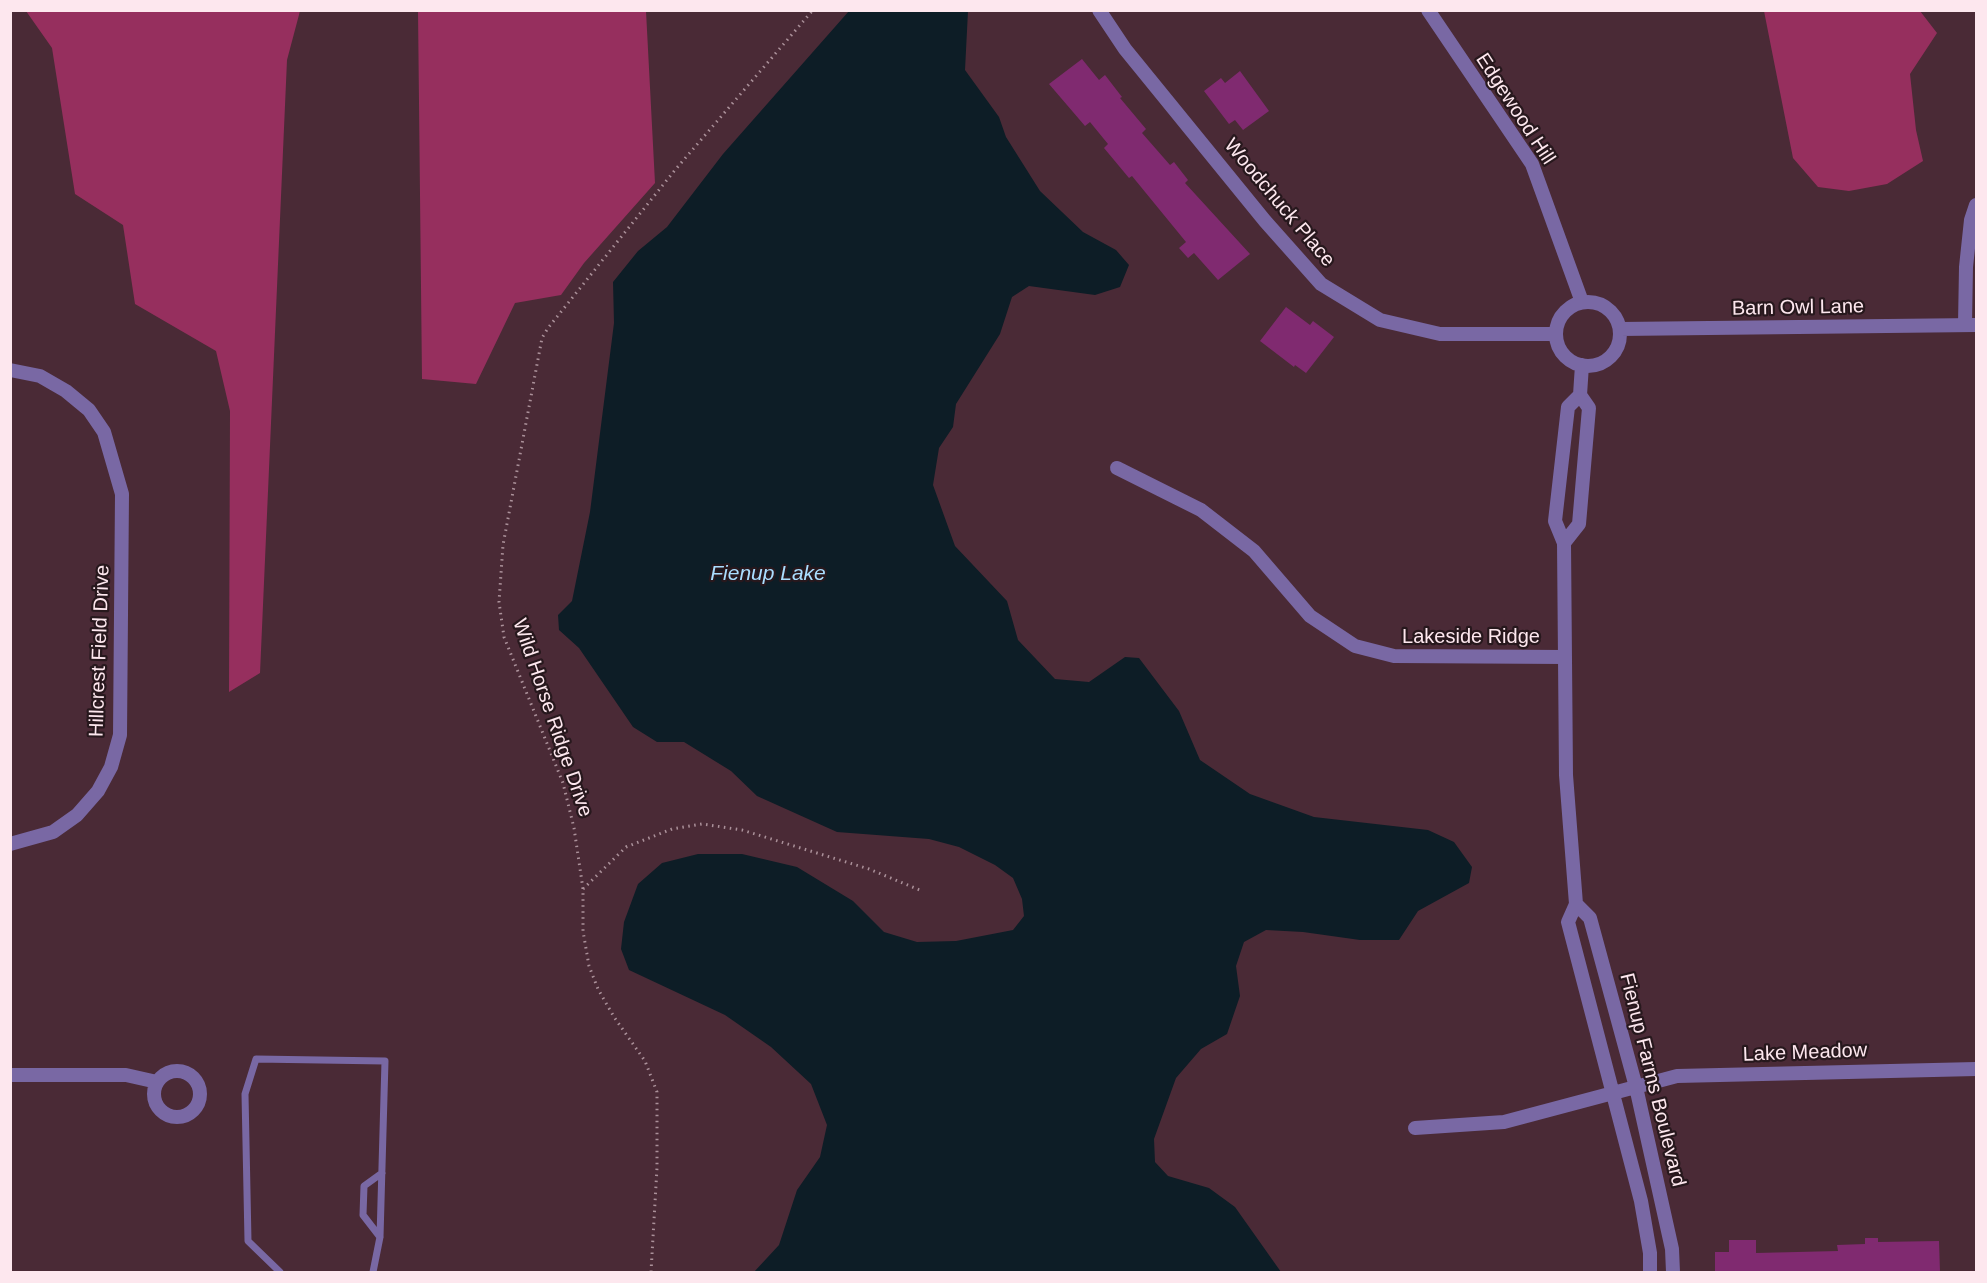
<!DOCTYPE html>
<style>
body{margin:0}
#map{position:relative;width:1987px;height:1283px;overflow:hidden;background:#4a2a36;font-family:Arial,sans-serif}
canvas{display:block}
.frame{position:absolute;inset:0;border:12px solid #fde7ee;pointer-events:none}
</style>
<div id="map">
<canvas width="1987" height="1283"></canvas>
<div class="frame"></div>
</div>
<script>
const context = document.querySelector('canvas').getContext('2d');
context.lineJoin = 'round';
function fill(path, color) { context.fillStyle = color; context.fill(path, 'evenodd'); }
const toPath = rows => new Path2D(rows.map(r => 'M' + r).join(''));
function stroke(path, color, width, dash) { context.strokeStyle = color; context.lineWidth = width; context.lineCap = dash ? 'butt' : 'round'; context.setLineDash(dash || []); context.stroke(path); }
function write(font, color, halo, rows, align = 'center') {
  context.font = font + ' Arial,sans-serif'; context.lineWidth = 4.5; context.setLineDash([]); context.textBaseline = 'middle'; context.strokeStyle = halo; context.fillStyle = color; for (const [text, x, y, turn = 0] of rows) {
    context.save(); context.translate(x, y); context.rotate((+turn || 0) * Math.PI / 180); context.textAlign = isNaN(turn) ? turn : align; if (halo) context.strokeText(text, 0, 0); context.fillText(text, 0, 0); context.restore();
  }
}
const forest = toPath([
 [26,11,300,11,287,60,260,673,229,692,230,411,216,351,135,304,123,225,75,194,52,48],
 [418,11,646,11,655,183,584,263,561,295,515,303,476,384,422,379],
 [1764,11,1920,11,1937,33,1910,74,1916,130,1923,161,1887,184,1849,191,1818,187,1793,158]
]);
const water = toPath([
 [849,11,968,11,965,70,999,117,1006,137,1040,191,1083,232,1116,250,1129,265,1120,287,1095,295,1029,286,1012,297,1000,334,956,404,953,427,939,448,933,485,955,546,1007,601,1018,640,1055,679,1089,682,1125,657,1139,658,1179,711,1200,760,1250,794,1314,817,1428,830,1454,842,1472,867,1469,883,1418,911,1399,940,1360,940,1303,932,1266,930,1244,942,1236,966,1240,996,1227,1034,1201,1049,1176,1078,1154,1139,1155,1162,1168,1176,1209,1188,1235,1207,1281,1272,754,1272,779,1245,797,1190,820,1157,827,1125,811,1084,771,1047,725,1015,629,970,621,949,624,922,638,884,662,863,698,854,742,854,797,867,853,901,884,932,917,942,956,941,1013,930,1024,916,1022,899,1013,878,995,865,959,847,929,839,837,832,757,796,731,771,684,742,657,742,633,727,579,648,559,630,558,615,572,601,590,512,614,323,613,282,638,251,667,227,723,154]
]);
const building = toPath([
 [1082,59,1099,80,1105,75,1122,97,1120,98,1146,129,1142,133,1170,165,1174,162,1188,180,1185,183,1250,254,1218,280,1194,253,1188,258,1179,248,1186,242,1132,176,1129,178,1104,148,1108,144,1090,122,1085,126,1049,84],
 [1240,71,1269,111,1243,130,1235,120,1229,124,1204,91,1221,78,1225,83],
 [1286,307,1310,325,1313,321,1334,337,1306,373,1295,365,1294,367,1260,341],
 [1865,1238,1878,1238,1878,1242,1939,1241,1940,1272,1715,1272,1715,1252,1729,1252,1729,1240,1756,1240,1756,1253,1838,1251,1837,1245,1865,1244]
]);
const path = toPath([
 [583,889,626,847,672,829,702,824,742,830,869,869,922,891],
 [651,1272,657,1168,657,1092,645,1061,614,1017,598,989,589,966,583,931,583,889,574,828,563,783,504,637,499,602,503,545,542,338,548,328,675,170,813,10]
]);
const lane = toPath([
 [380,1237,363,1215,364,1186,382,1173],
 [280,1272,248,1241,245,1094,256,1059,385,1061,380,1237,373,1272]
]);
const street = toPath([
 [1099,10,1125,49,1265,221,1321,284,1380,320,1440,334,1556,334],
 [1428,10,1532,164,1582,302],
 '1556 334a32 32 0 1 1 64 0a32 32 0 1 1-64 0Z',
 [1965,324,1966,267,1971,220,1976,205],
 [1620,329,1976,325],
 [10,370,40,376,66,391,89,410,104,432,122,494,120,735,111,767,98,791,77,815,53,832,10,844],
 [1580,395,1582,365],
 [1117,468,1201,510,1254,551,1310,616,1355,646,1394,656,1564,657],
 [1564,543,1579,524,1589,408,1580,395,1568,407,1555,521,1564,543,1566,775,1576,904],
 '154 1094a23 23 0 1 1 46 0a23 23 0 1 1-46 0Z',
 [10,1075,126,1075,157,1082],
 [1415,1128,1504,1122,1677,1076,1976,1069],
 [1650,1272,1650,1253,1641,1201,1568,922,1576,904,1590,918,1636,1087,1672,1249,1673,1272]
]);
const streetNames = [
 ["Edgewood Hill",1515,109,57],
 ["Woodchuck Place",1279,203,50],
 ["Barn Owl Lane",1798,308,-1],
 ["Lakeside Ridge",1471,637],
 ["Hillcrest Field Drive",100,651,-88],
 ["Wild Horse Ridge Drive",552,718,71],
 ["Lake Meadow",1805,1053,-2],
 ["Fienup Farms Boulevard",1652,1080,76]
];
const waterNames = [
 ["Fienup Lake",768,574]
];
fill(forest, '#962f5e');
fill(water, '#0d1d26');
fill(building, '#802a70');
stroke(path, '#ab919a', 3, [1.5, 4.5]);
stroke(lane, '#7968a4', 7);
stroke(street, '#7968a4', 14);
write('20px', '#fde7ee', '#27181d', streetNames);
write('italic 21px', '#aaddfe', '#27181d', waterNames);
</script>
